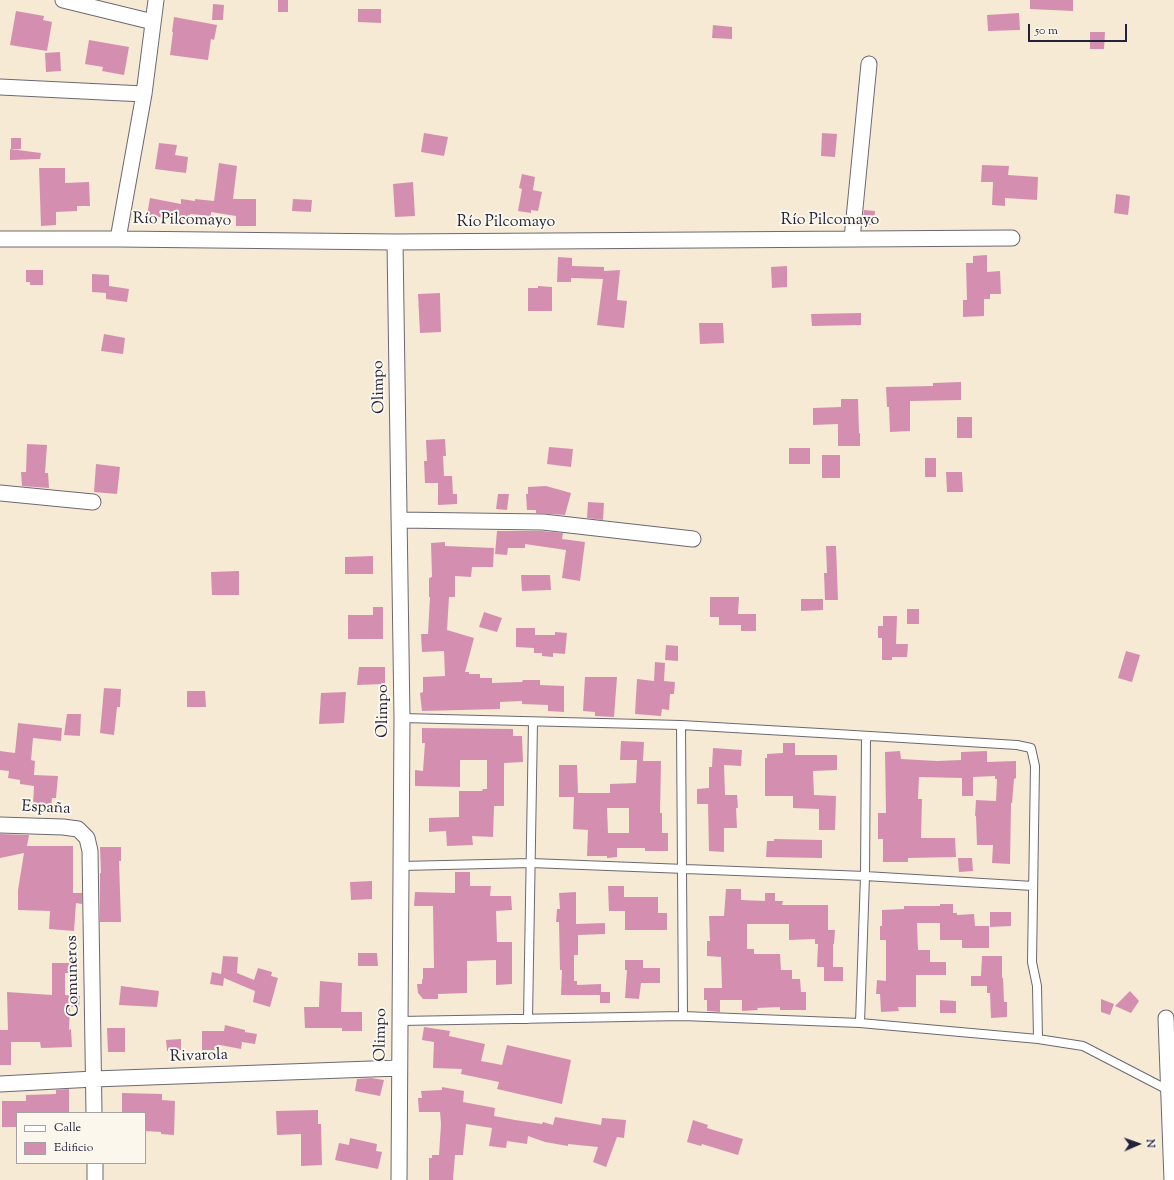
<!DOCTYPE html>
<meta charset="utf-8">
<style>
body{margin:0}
#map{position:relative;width:1174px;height:1180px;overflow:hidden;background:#f6ead5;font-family:"Sorts Mill Goudy",serif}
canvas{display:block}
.legend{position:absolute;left:16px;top:1112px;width:130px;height:52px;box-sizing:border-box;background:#fbf7ec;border:1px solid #a4a2a5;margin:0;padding:5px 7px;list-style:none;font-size:12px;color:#22223b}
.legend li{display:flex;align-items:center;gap:8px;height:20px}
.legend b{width:20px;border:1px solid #a4a2a5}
.north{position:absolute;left:1118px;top:1124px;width:40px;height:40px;-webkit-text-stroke:3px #fbf7ec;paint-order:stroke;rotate:88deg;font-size:11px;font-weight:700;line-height:16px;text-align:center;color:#22223b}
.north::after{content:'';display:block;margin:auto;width:14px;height:18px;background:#22223b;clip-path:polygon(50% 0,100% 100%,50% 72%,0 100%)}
.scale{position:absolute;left:1028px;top:24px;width:99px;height:18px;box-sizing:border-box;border:2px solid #22223b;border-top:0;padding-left:5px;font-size:12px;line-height:14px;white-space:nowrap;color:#22223b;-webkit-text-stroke:3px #fbf7ec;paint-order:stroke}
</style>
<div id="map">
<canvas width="1174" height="1180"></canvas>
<ul class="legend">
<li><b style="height:5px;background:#fff"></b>Calle</li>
<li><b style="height:11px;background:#d48fb0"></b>Edificio</li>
</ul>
<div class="north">N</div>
<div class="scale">50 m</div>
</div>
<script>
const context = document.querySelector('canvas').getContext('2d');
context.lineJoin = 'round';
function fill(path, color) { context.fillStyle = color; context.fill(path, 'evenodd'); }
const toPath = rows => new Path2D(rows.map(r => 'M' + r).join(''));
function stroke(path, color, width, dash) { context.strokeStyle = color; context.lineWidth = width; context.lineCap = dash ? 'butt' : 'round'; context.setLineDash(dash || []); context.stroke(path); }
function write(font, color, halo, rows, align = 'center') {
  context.font = font + ' "Sorts Mill Goudy",serif'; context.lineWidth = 4; context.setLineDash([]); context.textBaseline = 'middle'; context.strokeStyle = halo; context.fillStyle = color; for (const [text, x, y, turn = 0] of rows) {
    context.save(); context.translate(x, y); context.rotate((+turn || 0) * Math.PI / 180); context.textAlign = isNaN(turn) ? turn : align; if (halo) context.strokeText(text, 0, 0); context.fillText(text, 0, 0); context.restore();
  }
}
const building = toPath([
 [278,0,288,0,288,12,278,12],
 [1030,0,1073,0,1073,11,1030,9],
 [213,4,224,5,223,20,212,20],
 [358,9,381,9,381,23,358,22],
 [16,11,44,16,43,20,52,22,47,51,10,45],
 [1019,13,1020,30,988,31,987,15],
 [174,17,217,25,214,40,211,39,208,60,170,55,173,32,172,32],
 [713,25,732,27,732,39,712,38],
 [1090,32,1105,32,1104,49,1090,49],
 [89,40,129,47,124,75,102,71,103,67,85,64],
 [60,52,61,71,46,72,45,53],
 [424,133,448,137,444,156,421,152],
 [822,133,837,134,835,157,821,156],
 [11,138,21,138,21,149,11,149],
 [159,143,177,145,175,155,188,157,186,173,155,169],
 [10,149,41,153,40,159,10,160],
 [219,163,237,166,233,199,256,199,256,226,236,226,236,216,211,212,211,216,190,214,189,225,178,223,178,220,147,215,150,198,181,204,181,199,195,201,195,199,214,201],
 [982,165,1009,166,1008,175,1038,177,1037,200,1005,198,1005,206,992,205,993,182,981,182],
 [39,168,65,168,65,183,89,182,90,206,77,206,77,211,56,212,56,225,41,226],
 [522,174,535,177,533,190,542,192,538,211,531,210,531,213,518,211,522,189,519,188],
 [413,182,415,216,395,217,393,184],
 [1116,194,1130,196,1128,215,1114,213],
 [293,199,312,200,311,212,292,211],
 [864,210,875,211,874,225,862,225],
 [987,255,987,272,1000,271,1001,294,990,294,990,299,984,299,984,316,963,317,963,300,967,300,966,263,973,263,973,256],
 [558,257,572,258,572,266,604,267,604,271,620,270,617,300,627,301,624,328,597,325,603,279,571,278,571,282,557,282],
 [787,266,787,287,772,288,771,267],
 [26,270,43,270,43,285,30,285,30,282,26,282],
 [92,274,109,275,109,286,129,289,127,302,106,299,106,293,92,292],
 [538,286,552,287,552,311,528,311,528,288,538,288],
 [440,293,441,332,420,333,418,294],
 [861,313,861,325,812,326,811,314],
 [699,323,723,323,724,343,700,344],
 [104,334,125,338,123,354,101,351],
 [961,382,961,400,910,401,910,431,890,432,889,407,887,407,886,387,933,386,933,383],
 [841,399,858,399,859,433,860,433,860,446,838,446,838,424,813,425,813,408,841,407],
 [957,417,972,417,972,438,957,438],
 [445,439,446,456,443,456,444,476,452,476,453,494,457,494,457,504,438,505,438,483,425,483,424,461,427,461,426,440],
 [27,444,47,445,45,473,48,473,49,488,22,486,21,472,26,472],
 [549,447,573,449,571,467,547,464],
 [789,448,810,448,810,464,789,464],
 [822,455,840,455,840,478,822,478],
 [925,458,936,458,936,477,925,477],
 [96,464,120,467,117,494,94,492],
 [946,472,962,472,963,492,947,492],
 [546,486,571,493,565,515,536,513,536,510,527,510,526,494,528,494,528,487],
 [498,494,509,494,507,510,496,509],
 [588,502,604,503,603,520,587,518],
 [497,531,542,531,563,533,562,539,585,542,580,581,562,578,566,550,525,544,525,548,508,548,507,555,495,554],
 [445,542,445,546,494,548,493,567,472,567,471,577,455,576,455,597,449,597,447,630,474,638,465,672,469,672,469,674,480,674,480,678,492,678,492,683,522,682,523,680,540,680,540,685,564,686,564,712,548,711,548,705,522,704,522,701,500,702,500,709,422,711,420,693,423,692,423,677,445,676,444,651,422,652,421,634,428,634,430,597,429,597,429,578,432,577,431,543],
 [826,546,836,546,838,600,825,600,824,573,827,573],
 [373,556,373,574,345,574,345,557],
 [239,571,239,595,212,595,211,572],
 [521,575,550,575,551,590,522,591],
 [710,597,739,597,738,614,756,614,756,631,741,631,741,625,719,625,719,617,710,617],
 [801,599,823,599,823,610,801,611],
 [373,607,383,607,383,639,348,639,348,615,373,615],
 [907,609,919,609,919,624,907,624],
 [484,612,502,618,497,632,479,627],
 [883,616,897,616,896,644,908,644,907,657,892,657,892,660,882,660,882,638,878,638,878,626,883,626],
 [516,628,535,628,535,635,555,635,555,632,567,633,565,654,553,653,553,657,542,656,542,653,534,653,534,648,516,647],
 [666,645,678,646,678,661,665,660],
 [1126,651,1140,655,1132,682,1118,678],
 [655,662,665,663,664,681,675,682,674,694,670,694,669,710,662,709,661,716,635,714,637,679,654,681],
 [359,667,385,667,385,684,357,685],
 [585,677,617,677,614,717,595,716,595,712,583,711],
 [104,688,121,689,120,707,117,707,114,735,100,733],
 [187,691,205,691,206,707,187,707],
 [346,692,344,723,319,724,321,693],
 [67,714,81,714,80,736,64,735],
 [18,723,62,728,61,741,33,738,31,760,35,761,34,775,58,776,56,798,52,798,51,807,33,806,34,786,20,784,20,780,8,778,9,771,0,770,0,751,15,753],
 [422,728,513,729,513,736,522,736,523,762,504,763,504,806,494,806,493,837,472,836,473,845,447,846,446,831,429,832,429,818,459,817,459,791,482,791,483,789,487,789,487,760,460,760,460,787,415,786,415,770,423,771,425,743,422,743],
 [621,741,644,742,643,761,661,761,660,813,662,813,662,833,668,833,668,851,645,851,645,848,617,848,617,857,607,858,607,856,587,856,588,830,573,829,574,797,559,797,559,765,577,765,578,793,610,793,610,784,636,783,637,760,620,760],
 [607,808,629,808,629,833,608,833],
 [783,743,795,743,795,755,837,755,837,770,813,771,814,795,836,796,835,830,819,830,819,809,793,808,793,796,765,796,765,758,767,758,767,754,783,753],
 [713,748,742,750,741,766,724,765,725,795,737,795,738,808,736,808,737,828,724,828,724,852,709,851,708,804,697,804,697,789,709,788,709,767,712,767],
 [900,751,901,759,937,761,961,760,961,752,987,751,987,762,1016,761,1016,778,1014,779,1012,803,1011,803,1010,864,992,863,993,845,977,845,976,816,975,816,976,800,996,801,997,779,995,779,995,776,973,777,973,796,962,796,962,778,919,777,918,799,922,799,921,838,955,838,956,857,908,858,908,862,883,862,883,839,878,839,878,813,886,813,885,752],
 [0,834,29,835,27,846,73,846,73,893,82,893,82,904,76,903,74,931,49,929,50,911,18,910,18,890,24,853,0,858],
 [774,839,822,840,822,858,766,857,767,841,774,841],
 [100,847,121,847,121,861,119,861,121,922,100,922,100,873,101,873],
 [958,858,972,858,973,871,959,872],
 [455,872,470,872,470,886,491,886,490,896,511,896,512,910,496,911,497,942,512,942,512,984,496,985,496,960,467,961,467,993,438,994,438,999,423,999,418,993,417,984,422,984,422,979,423,979,423,968,434,968,433,906,414,906,415,892,455,893],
 [372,881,372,899,351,900,350,882],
 [608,886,624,886,624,897,658,897,658,913,667,913,667,930,625,930,625,911,609,911],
 [726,889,741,889,741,900,765,901,765,893,775,893,775,901,783,901,782,905,828,905,828,930,835,930,834,944,833,944,833,967,843,967,843,981,824,981,824,967,817,967,818,944,815,944,815,939,789,940,789,924,747,924,747,949,754,949,754,954,780,954,781,970,792,970,792,979,800,979,801,992,806,992,806,1010,780,1010,780,1007,757,1008,758,1010,742,1011,742,1000,720,1000,720,1012,707,1011,707,1000,704,1000,704,988,722,988,721,957,707,956,707,941,710,941,709,916,724,916],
 [576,892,576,924,605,923,605,934,578,935,578,955,574,955,574,981,577,981,577,985,601,984,601,992,610,992,610,1003,600,1003,600,995,561,995,562,970,560,970,559,922,556,922,557,909,560,909,559,893],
 [940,904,953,904,953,913,957,913,957,915,974,914,975,926,989,926,989,948,962,948,962,940,940,940,940,923,917,923,918,950,930,950,930,962,946,962,946,975,916,975,916,1007,898,1007,899,1011,881,1012,880,994,876,994,877,980,886,981,886,940,880,940,880,926,882,926,882,910,904,909,904,906,940,906],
 [990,912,1011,912,1011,926,990,927],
 [358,953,377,953,378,966,358,966],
 [223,956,238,957,237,973,254,980,258,968,272,972,271,976,278,978,270,1007,253,1002,255,991,224,978,223,986,210,984,212,972,221,974],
 [982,956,1002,956,1002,978,1003,978,1004,1002,1007,1002,1007,1017,991,1018,990,993,987,993,987,986,971,986,971,976,981,976],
 [625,960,643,960,643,968,660,968,660,983,641,983,639,999,625,998,627,970,625,970],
 [52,963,71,963,71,973,65,973,65,995,80,996,79,1007,70,1007,69,1030,71,1029,72,1047,41,1048,40,1042,11,1042,11,1065,0,1065,0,1030,8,1030,7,992,52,995],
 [320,981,342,983,341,1012,362,1012,362,1031,342,1031,342,1028,305,1028,304,1007,319,1007],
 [121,986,159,991,157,1007,119,1005],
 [1130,991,1139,1001,1131,1013,1115,1006],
 [1101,999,1114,1004,1110,1015,1101,1012],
 [940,1000,956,1001,956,1013,940,1013],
 [225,1025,245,1030,245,1032,257,1034,255,1044,242,1042,241,1049,220,1045,220,1050,202,1050,202,1031,224,1031],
 [424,1027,450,1031,449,1036,485,1044,481,1061,502,1065,507,1045,571,1060,562,1104,497,1089,499,1082,461,1074,462,1069,433,1068,434,1042,422,1040],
 [107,1028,125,1028,125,1052,108,1052],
 [181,1039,181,1050,167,1051,166,1040],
 [371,1078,384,1080,380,1096,355,1091,357,1079],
 [442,1087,464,1091,463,1102,495,1108,494,1116,515,1120,542,1124,543,1122,553,1125,555,1117,601,1125,602,1118,626,1120,624,1138,617,1137,606,1167,593,1162,598,1147,568,1144,568,1146,545,1142,528,1136,527,1144,507,1141,506,1148,489,1146,492,1128,466,1124,463,1155,455,1155,453,1180,429,1180,429,1158,432,1158,432,1155,439,1155,441,1124,440,1112,419,1112,418,1098,422,1098,421,1091,442,1090],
 [69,1089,69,1113,17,1113,17,1127,2,1127,2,1101,26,1101,26,1095,56,1094,56,1090],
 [122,1093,162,1094,162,1100,175,1101,174,1135,161,1134,161,1132,145,1131,145,1113,122,1113],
 [318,1110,318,1124,321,1124,322,1165,301,1166,301,1134,277,1135,276,1111],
 [693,1120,708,1125,707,1128,743,1139,738,1155,702,1144,701,1146,687,1142],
 [350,1138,377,1144,376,1151,382,1152,378,1169,335,1160,339,1143,349,1145]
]);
const lane = toPath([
 [402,718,681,725,837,734,1017,745,1031,748,1035,766,1032,962,1037,986,1038,1039],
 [681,725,683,1016],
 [401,866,531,863,865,876,1033,886],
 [528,1019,533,722],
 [400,1021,683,1016,860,1023,1038,1039,1083,1046,1168,1090],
 [860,1023,865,876,866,736]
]);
const street = toPath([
 [63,0,153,22],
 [0,87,144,94],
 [0,239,118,239,395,242,1012,238],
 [118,239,144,94,156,0],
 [852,239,869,64],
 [395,242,402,718,399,1180],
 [0,493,93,502],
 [399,520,543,522,693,539],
 [0,825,63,827,78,829,87,838,90,851,94,1113],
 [1166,1018,1172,1180],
 [0,1084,94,1079,399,1068],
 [95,1163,95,1180]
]);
const streetNames = [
 ["Río Pilcomayo",182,221,1],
 ["Río Pilcomayo",830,221],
 ["Río Pilcomayo",506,223],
 ["Olimpo",380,387,-91],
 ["Olimpo",384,711,-90],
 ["España",46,809,3],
 ["Comuneros",74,976,-91],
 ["Olimpo",382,1035,-89],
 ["Rivarola",199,1057,-2]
];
fill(building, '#d48fb0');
stroke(lane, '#6c6871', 10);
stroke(street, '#6c6871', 17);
stroke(lane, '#fff', 8);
stroke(street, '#fff', 15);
write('16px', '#22223b', '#fbf7ec', streetNames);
</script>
